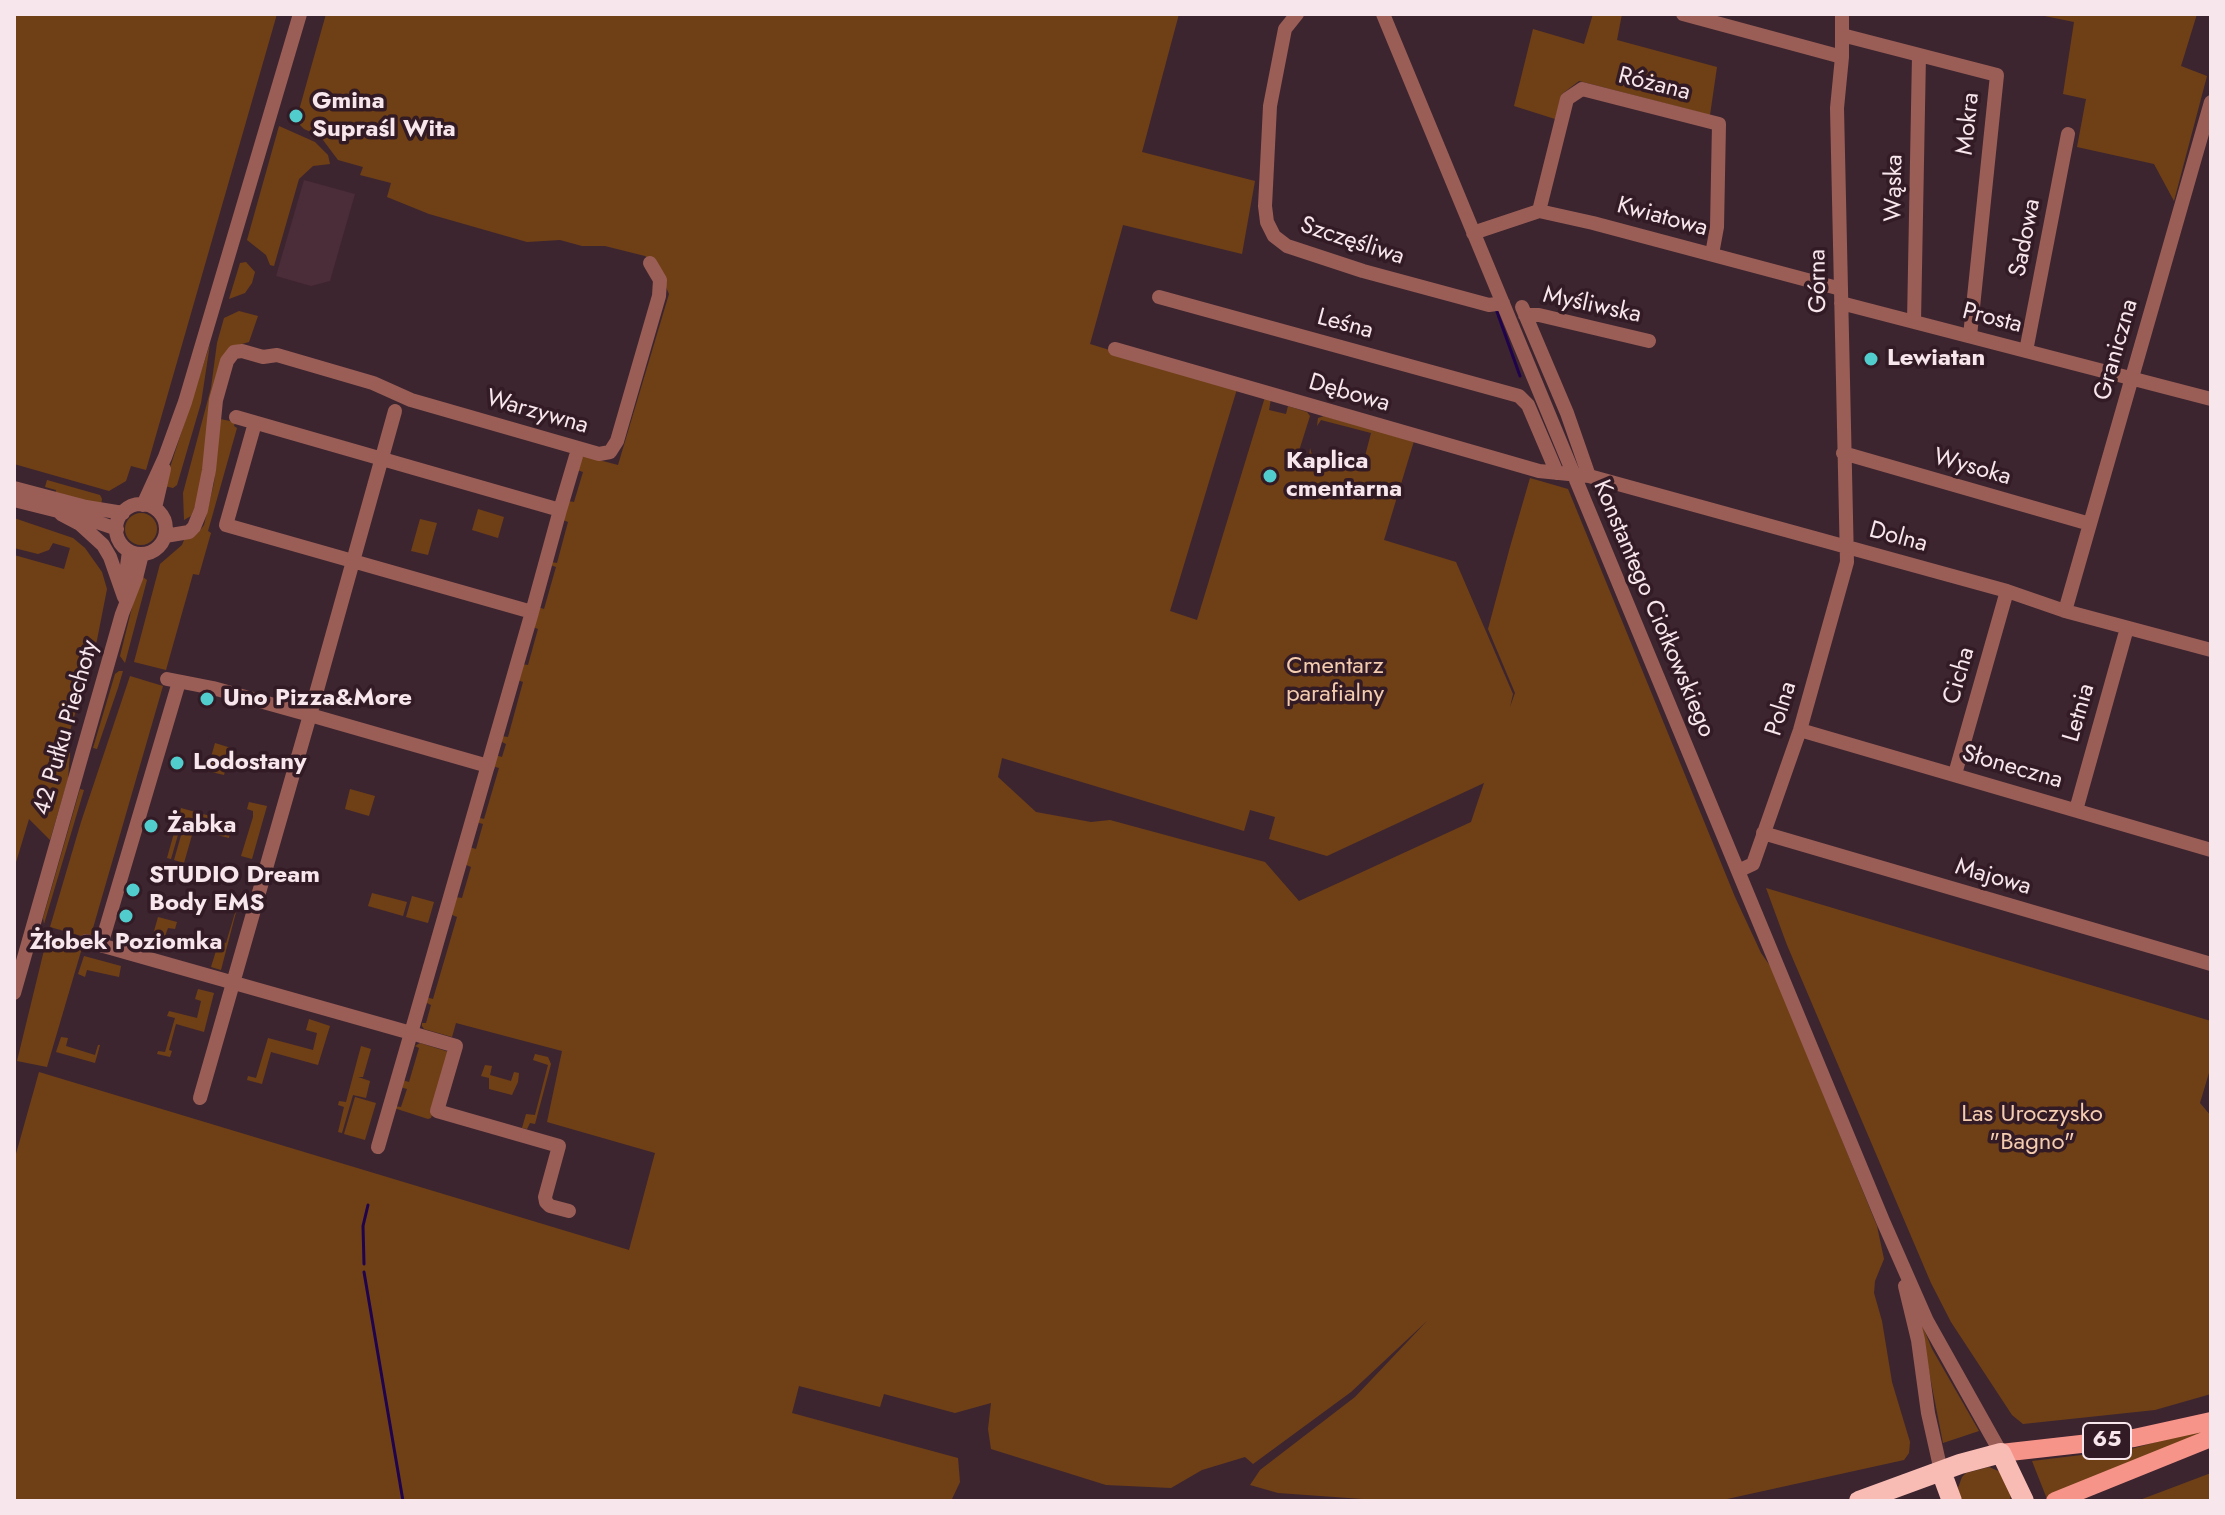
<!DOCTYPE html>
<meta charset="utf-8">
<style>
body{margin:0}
#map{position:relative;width:2225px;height:1515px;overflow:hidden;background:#3d252f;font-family:Jost,sans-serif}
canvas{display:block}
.frame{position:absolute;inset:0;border:16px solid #f7e6ec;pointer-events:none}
</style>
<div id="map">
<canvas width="2225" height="1515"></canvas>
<div class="frame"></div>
</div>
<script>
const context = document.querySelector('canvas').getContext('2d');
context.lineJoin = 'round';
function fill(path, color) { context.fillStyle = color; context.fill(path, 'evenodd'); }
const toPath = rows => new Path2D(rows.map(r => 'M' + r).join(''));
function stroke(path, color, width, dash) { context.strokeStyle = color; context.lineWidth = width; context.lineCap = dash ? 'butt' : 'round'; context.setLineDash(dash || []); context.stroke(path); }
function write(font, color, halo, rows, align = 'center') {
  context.font = font + ' Jost,sans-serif'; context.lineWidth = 7; context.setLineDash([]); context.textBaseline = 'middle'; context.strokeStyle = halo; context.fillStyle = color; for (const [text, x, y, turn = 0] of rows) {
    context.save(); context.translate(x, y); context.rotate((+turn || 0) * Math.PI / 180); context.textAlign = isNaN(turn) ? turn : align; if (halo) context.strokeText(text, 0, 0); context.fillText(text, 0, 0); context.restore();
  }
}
const built = toPath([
 [304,180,355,194,330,281,311,286,276,276]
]);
const green = toPath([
 [14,14,277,14,146,470,131,466,126,481,109,491,14,464],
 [326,14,1179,14,1142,152,1255,181,1242,254,1123,225,1090,344,1237,389,1170,611,1197,620,1265,397,1271,399,1269,410,1286,414,1288,406,1307,412,1310,416,1298,454,1309,457,1310,448,1312,455,1362,468,1371,433,1321,420,1317,426,1318,418,1324,416,1414,441,1384,540,1456,562,1513,694,1510,707,1515,693,1488,629,1510,547,1530,478,1568,489,1735,897,1761,953,1773,970,1877,1226,1884,1259,1875,1281,1874,1293,1882,1321,1892,1382,1910,1442,1909,1453,1904,1460,1718,1501,1391,1501,1278,1493,1250,1485,1260,1470,1355,1397,1427,1321,1351,1392,1253,1464,1245,1457,1202,1470,1171,1488,1106,1485,991,1449,988,1429,991,1403,955,1413,884,1394,880,1407,799,1386,792,1413,958,1458,960,1482,952,1499,14,1501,14,1161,39,1072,629,1250,655,1153,547,1122,562,1051,456,1023,452,1037,424,1029,422,1026,422,1023,426,1023,431,1005,425,1002,426,997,433,999,457,917,450,914,455,897,462,898,471,867,464,864,469,847,476,849,483,824,476,822,477,817,484,819,499,768,492,766,495,755,502,757,506,744,500,741,501,736,508,737,523,682,518,680,521,664,528,665,538,629,533,627,538,607,544,609,556,567,550,565,551,562,557,563,568,522,563,520,568,501,574,502,583,472,577,470,580,455,618,465,669,294,657,267,645,256,605,246,582,246,560,240,527,242,429,214,387,197,391,183,360,175,363,167,338,160,320,136,304,129,296,121],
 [1002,758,1244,831,1250,810,1275,817,1269,839,1327,856,1484,783,1471,822,1299,901,1265,862,1110,820,1091,822,1036,812,998,777],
 [1593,14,1622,14,1617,40,1717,67,1710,115,1579,81,1562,94,1555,119,1514,106,1533,29,1584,44],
 [2035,14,2197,14,2181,66,2207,76,2174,201,2154,164,2077,147,2086,99,2063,94,2074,22],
 [279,126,315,142,328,155,330,164,313,166,299,179,274,266,270,265,266,255,247,240],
 [246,262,255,272,252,283,245,293,229,299,240,263],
 [239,311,258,316,249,342,235,346,201,492,191,516,184,520,183,493,211,388,217,343,224,318],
 [210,344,201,403,177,485,173,488,164,486],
 [220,419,235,422,234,426,237,428,208,531,211,533,199,575,193,574,166,670,134,662,160,564,182,545,184,540,198,533,204,525,214,483],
 [47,480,100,495,102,499,101,506,55,495,56,490,45,487],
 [478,509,504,517,498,538,472,530],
 '125 529a16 16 0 1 1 32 0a16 16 0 1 1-32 0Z',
 [14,518,73,538,85,548,102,572,107,589,97,640,64,751,70,753,68,779,50,840,29,819,14,869,14,555,64,569,70,548,53,543,49,550,38,554,14,548],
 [420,519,437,523,428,555,411,551],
 [140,575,147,580,125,663,120,656],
 [119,671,123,671,118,688,97,749,93,748,115,674],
 [130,676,163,686,91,935,86,934,85,937,50,927,81,822],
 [215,743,231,748,224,775,207,771],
 [80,789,84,790,44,924,43,918],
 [350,789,375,796,369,816,345,809],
 [249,802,267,806,252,859,241,856,253,817,253,811,247,809],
 [181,808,232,822,229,838,197,830,197,826,182,821,171,859,167,858],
 [184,825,194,828,184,863,174,860],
 [1766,888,2211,1021,2211,1066,2200,1103,2211,1116,2211,1394,2155,1410,2023,1424,2012,1415,1951,1322,1931,1283,1787,945],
 [242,889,221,970,211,967,219,941,226,943],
 [372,893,407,902,403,916,368,906],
 [412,896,434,902,428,923,406,917],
 [158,917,177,922,175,929,168,928,159,952,149,949],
 [47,938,82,948,47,1067,17,1061],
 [84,956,121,966,119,977,87,970,85,977,78,974],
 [198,989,214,993,204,1032,176,1024,169,1050,172,1051,170,1057,157,1054,158,1051,165,1052,175,1018,167,1016,169,1011,197,1018,201,1001,195,999],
 [309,1019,330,1026,318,1065,271,1052,262,1084,247,1080,248,1076,256,1078,268,1038,313,1050,317,1033,306,1030],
 [61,1037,68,1038,66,1046,95,1055,98,1045,100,1045,95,1063,56,1052],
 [420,1043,449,1052,449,1054,431,1118,428,1119,394,1108,394,1106,401,1107,407,1089,400,1087,402,1080,409,1082,419,1048,415,1046],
 [361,1046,371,1049,363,1077,358,1077,370,1081,366,1098,353,1095,342,1133,338,1132,344,1107,338,1105,339,1101,346,1102],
 [535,1054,548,1057,551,1064,535,1124,530,1123,527,1129,522,1128,526,1114,535,1115,548,1065,533,1060],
 [485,1065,492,1066,490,1075,511,1081,514,1072,519,1073,518,1082,512,1095,489,1089,489,1078,481,1076],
 [355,1097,376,1103,365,1140,344,1134],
 [1918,1315,1932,1349,1979,1431,1943,1443],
 [2211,1427,2211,1431,2047,1499,2032,1461,2131,1449],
 [1989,1467,2003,1473,2011,1493,2010,1501,1962,1501,1958,1488,1962,1477,1966,1473],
 [2211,1473,2211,1501,2137,1501]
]);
const stream = toPath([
 [1496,309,1520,376],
 [364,1264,363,1226,368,1205],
 [364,1272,403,1501]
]);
const minor = toPath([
 [1297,14,1285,29,1270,106,1265,206,1267,222,1274,236,1287,246,1363,271,1489,305,1503,303],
 [1383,14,1883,1221,1927,1321,2001,1453],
 [1683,14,1842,57],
 [1842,35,1997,75,1970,336],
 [1539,211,1567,99,1582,89,1719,124,1717,227,1712,254],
 [1473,233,1539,211,1593,223,1841,289],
 [1159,297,1519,396,1528,405,1557,473],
 [1841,303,2211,399],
 [1522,307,1567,413,1589,476],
 [1525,315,1539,315,1649,341],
 [1914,322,1919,55],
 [1115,349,1539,471,1589,476,2007,591,2065,611,2211,650],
 [2026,351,2068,134],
 [236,417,560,510,532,612,226,525,255,423],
 [1843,453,2090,524],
 [14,488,86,507,123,513],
 [14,500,82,517,117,529],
 '116 529a25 25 0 1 1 50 0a25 25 0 1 1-50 0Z',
 [143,505,165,457,185,402,300,14],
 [155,508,164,469],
 [560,510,576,456],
 [61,514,80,524,103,545,110,557,124,597],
 [165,536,189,532,194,527,201,510,209,470,216,400,227,361,234,352,242,351,263,357,277,355,373,383,411,400,599,454,610,452,617,441,659,296,660,280,650,263],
 [124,590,129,551],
 [2065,611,2211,102],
 [532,612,411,1033,456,1046,437,1111,559,1146,545,1197,546,1202,550,1206,569,1211],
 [167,679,213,688,310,715,395,411],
 [1800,730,2211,850],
 [1955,774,2007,591],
 [2076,810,2127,628],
 [1763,833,2211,964],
 [1738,871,1753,864,1800,730,1847,562,1837,108,1842,57,1842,14],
 [86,941,411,1033,378,1147],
 [101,945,179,682],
 [14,993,122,614,136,578,142,554],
 [200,1098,310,715,488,766],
 [1905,1286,1918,1340,1928,1413,1941,1471]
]);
const major = toPath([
 [2001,1453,2134,1438,2211,1421],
 [2055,1501,2211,1438]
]);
const highway = toPath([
 [1941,1471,1952,1501],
 [1859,1501,1960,1464,2001,1453,2024,1501]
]);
const markers = [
 [296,116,8,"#52cdcd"],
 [1871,359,8,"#52cdcd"],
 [1270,476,8,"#52cdcd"],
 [207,699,8,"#52cdcd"],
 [177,763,8,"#52cdcd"],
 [151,826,8,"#52cdcd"],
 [133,890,8,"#52cdcd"],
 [126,916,8,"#52cdcd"]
];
const shields = [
 [2107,1441,48]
];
const shieldNames = [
 ["65",2107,1441]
];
const streetNames = [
 ["Różana",1654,85,14],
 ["Mokra",1969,124,-84],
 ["Wąska",1895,188,-89],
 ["Kwiatowa",1662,218,15],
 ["Sadowa",2026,238,-79],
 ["Szczęśliwa",1352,242,18],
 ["Górna",1819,281,-91],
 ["Myśliwska",1592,306,12],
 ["Prosta",1992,319,14],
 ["Leśna",1345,325,15],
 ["Graniczna",2117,350,-74],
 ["Dębowa",1349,394,16],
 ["Warzywna",537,413,16],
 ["Wysoka",1972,468,16],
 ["Dolna",1898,538,15],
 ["Konstantego Ciołkowskiego",1653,609,67],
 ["Cicha",1960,676,-74],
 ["Polna",1782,709,-73],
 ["Letnia",2080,713,-74],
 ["42 Pułku Piechoty",67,728,-74],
 ["Słoneczna",2012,768,16],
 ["Majowa",1993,878,16]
];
const poiNames = [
 ["Gmina",312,102],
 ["Supraśl Wita",312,130],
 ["Lewiatan",1887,359],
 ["Kaplica",1286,462],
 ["cmentarna",1286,490],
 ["Uno Pizza&More",223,699],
 ["Lodostany",193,763],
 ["Żabka",167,826],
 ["STUDIO Dream",149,876],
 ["Body EMS",149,904],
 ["Żłobek Poziomka",126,943,"center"]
];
const parkNames = [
 ["Cmentarz",1335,667],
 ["parafialny",1335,695],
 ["Las Uroczysko",2032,1115],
 ["\"Bagno\"",2032,1143]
];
fill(built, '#4b2c39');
fill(green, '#6f4016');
stroke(stream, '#1f034d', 3);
stroke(minor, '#9a5e57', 14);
stroke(major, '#f7948a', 18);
stroke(highway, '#f9bcb5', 20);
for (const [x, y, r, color] of markers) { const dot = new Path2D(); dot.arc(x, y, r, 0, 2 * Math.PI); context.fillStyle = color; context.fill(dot); stroke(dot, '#331b25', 3); }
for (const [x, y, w] of shields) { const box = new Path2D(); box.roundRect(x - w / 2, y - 18, w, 36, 6); context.fillStyle = '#331b25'; context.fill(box); stroke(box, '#f7e6ec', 2); }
write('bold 22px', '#f7e6ec', null, shieldNames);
write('24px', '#f7e6ec', '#331b25', streetNames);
write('bold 24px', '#f7e6ec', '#331b25', poiNames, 'left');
write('24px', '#f4ccaf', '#331b25', parkNames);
</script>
